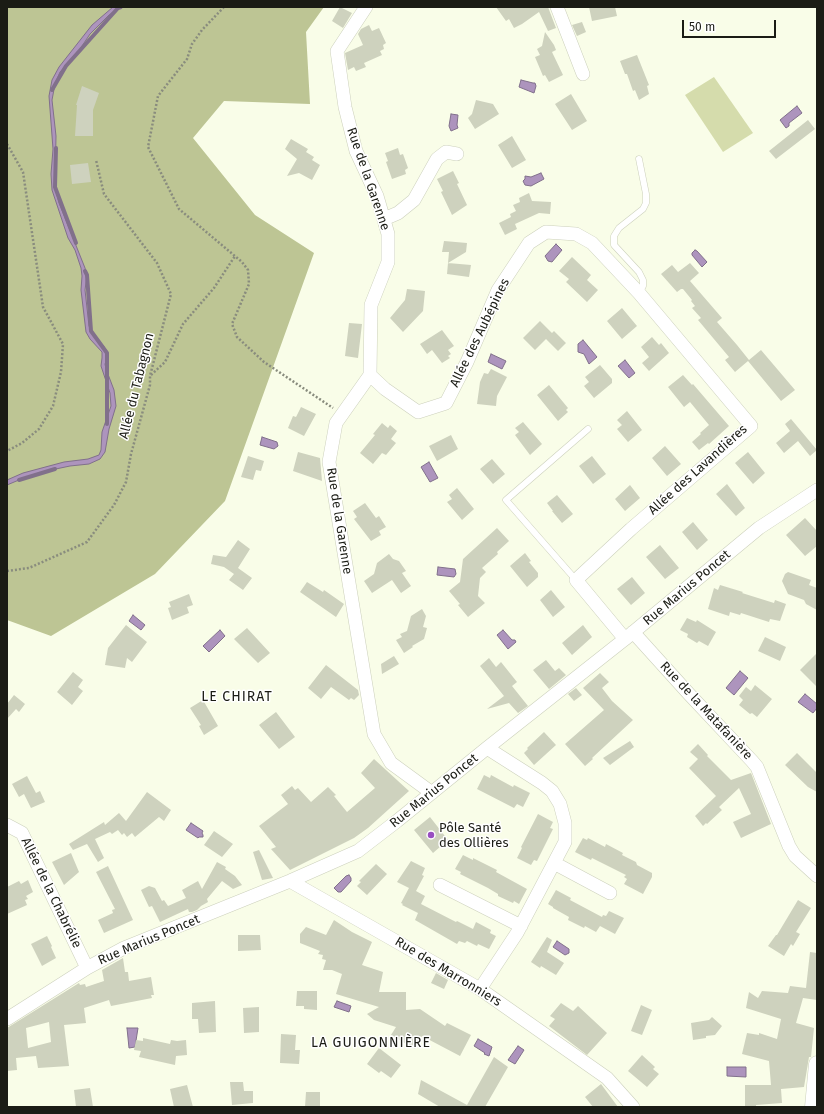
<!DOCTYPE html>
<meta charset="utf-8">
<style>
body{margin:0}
#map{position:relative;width:824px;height:1114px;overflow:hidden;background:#f9fde8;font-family:"Fira Sans",sans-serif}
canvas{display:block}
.frame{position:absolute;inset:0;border:8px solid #1b1c15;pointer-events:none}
.scale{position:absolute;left:682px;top:20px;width:94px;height:18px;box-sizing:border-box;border:2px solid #1b1c15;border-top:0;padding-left:5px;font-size:12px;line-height:14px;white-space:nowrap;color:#1b1c15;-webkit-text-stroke:3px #fff;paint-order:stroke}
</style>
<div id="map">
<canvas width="824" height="1114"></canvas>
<div class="frame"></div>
<div class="scale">50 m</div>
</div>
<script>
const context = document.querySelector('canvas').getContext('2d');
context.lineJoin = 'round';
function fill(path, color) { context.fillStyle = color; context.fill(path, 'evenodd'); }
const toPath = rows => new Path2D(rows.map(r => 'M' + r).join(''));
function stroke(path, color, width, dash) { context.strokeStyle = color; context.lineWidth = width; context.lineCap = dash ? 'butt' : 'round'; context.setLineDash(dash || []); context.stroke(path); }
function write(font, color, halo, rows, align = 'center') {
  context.font = font + ' "Fira Sans",sans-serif'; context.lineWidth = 3; context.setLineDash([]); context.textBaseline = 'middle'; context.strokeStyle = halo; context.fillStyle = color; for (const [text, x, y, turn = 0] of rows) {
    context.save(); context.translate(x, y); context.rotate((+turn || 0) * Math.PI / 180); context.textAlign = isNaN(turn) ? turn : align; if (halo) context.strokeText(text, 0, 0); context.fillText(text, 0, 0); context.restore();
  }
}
const green = toPath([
 [714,77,753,133,723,152,685,95]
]);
const forest = toPath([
 [7,7,324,7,306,32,310,104,224,101,193,138,255,215,314,253,225,501,155,574,51,636,7,620]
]);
const water = toPath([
 [113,7,120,7,109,15,90,34,78,52,60,72,55,84,52,100,56,136,55,187,59,203,85,268,87,275,85,290,89,326,95,338,103,345,106,350,107,359,105,364,106,369,114,390,116,406,109,429,105,452,100,459,89,464,70,466,51,470,26,477,7,485,7,480,23,473,64,462,88,459,99,455,101,450,102,432,111,406,110,393,101,366,102,358,102,352,90,339,86,332,81,290,82,276,81,268,75,250,68,238,52,190,51,174,53,149,49,96,52,80,59,67,92,25,113,7],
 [521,80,533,83,535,83,536,86,534,93,519,87,521,80],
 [797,106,802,113,789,123,789,126,786,128,780,120,797,106],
 [451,114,458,115,457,125,458,128,451,131,449,126,451,114],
 [541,173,544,179,531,186,525,185,523,181,525,179,525,176,531,177,541,173],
 [556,244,562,250,552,262,548,261,545,256,556,244],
 [695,250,697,251,707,262,702,267,692,255,692,253,695,250],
 [583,340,597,357,589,364,584,354,578,352,578,344,583,340],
 [491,354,506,361,502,369,488,362,491,354],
 [625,360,635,373,629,378,618,366,625,360],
 [262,437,277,442,278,446,274,449,260,445,262,437],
 [429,462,438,478,430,482,421,467,429,462],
 [438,567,455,569,456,574,454,577,437,575,438,567],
 [133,615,145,625,141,630,129,621,133,615],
 [220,630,225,636,209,652,203,646,220,630],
 [503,630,512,640,515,640,516,642,508,649,497,635,503,630],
 [740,671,748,678,734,695,726,688,740,671],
 [805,694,817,704,817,708,813,713,798,702,805,694],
 [191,823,203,831,202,833,203,835,203,837,199,837,198,838,186,830,191,823],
 [349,875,351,878,351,881,341,892,338,892,334,888,346,876,349,875],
 [557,941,569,949,569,953,565,955,553,947,557,941],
 [337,1001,351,1006,349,1012,334,1007,337,1001],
 [127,1028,138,1028,135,1047,129,1048,127,1028],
 [478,1039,492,1047,489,1056,484,1054,485,1053,474,1046,478,1039],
 [518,1046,524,1050,515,1064,508,1060,518,1046],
 [727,1067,746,1067,746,1077,727,1076,727,1067]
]);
const stream = toPath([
 [52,90,66,66,118,8,121,7],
 [56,148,55,187,76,243],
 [85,271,87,275,91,331,107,353,107,424],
 [19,480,55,469]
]);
const building = toPath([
 [340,7,352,13,343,28,332,21],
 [496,7,548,7,556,28,548,31,539,12,522,24,514,28,509,19,506,21],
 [589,7,615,7,617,16,592,21],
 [582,22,586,32,577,36,572,25],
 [369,25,372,31,379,28,386,43,383,45,384,49,380,51,382,55,364,63,366,67,356,71,354,67,348,70,345,53,363,45,358,34,361,29],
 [545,32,554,45,556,50,552,52,563,75,549,82,545,75,543,76,535,57,540,55,537,49,542,46],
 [637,55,649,85,647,86,649,94,639,100,635,90,633,91,627,74,625,74,620,61],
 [82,86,99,93,93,110,93,136,75,136,77,105,76,105],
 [571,94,587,121,572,130,555,104],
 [476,100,493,104,499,114,475,129,468,118,472,114],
 [808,120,815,129,776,159,769,151],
 [512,136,526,160,512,168,498,145],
 [291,139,308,149,306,152,314,157,312,160,320,165,312,180,299,173,287,176,297,159,285,149],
 [398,148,400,155,403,154,408,168,405,170,406,174,392,179,386,162,388,161,385,153],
 [88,163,91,182,72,184,70,165],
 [453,171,459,183,457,184,467,205,452,215,441,192,443,191,437,179],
 [529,193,532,201,551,202,550,214,539,213,515,224,517,229,505,235,499,223,511,217,510,214,516,211,513,205,520,202,519,198],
 [444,241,467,243,466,252,448,263,471,265,469,277,447,274,449,252,442,252],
 [572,257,591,275,587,280,598,290,587,302,566,282,569,279,559,271],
 [690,263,699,273,690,281,722,318,717,322,737,345,749,360,761,350,795,390,781,401,748,361,735,372,725,360,729,357,698,320,701,318,692,308,695,306,691,301,692,300,683,289,681,289,677,292,661,274,672,265,678,272],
 [407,289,425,291,423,311,403,332,390,318,405,300],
 [622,308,637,326,622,339,607,321],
 [540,321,552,333,535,350,523,338],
 [349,323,362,324,358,358,345,356],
 [442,330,454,346,448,350,451,354,448,356,450,358,442,363,432,350,427,354,420,344],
 [554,331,566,343,558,351,546,339],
 [652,337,659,345,661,343,669,353,649,371,642,363,649,357,641,347],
 [600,365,612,379,612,383,594,398,584,386,589,382,585,377],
 [491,369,507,377,497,396,496,406,477,404,480,382,484,373,488,374],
 [683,375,692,385,693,384,729,426,709,444,708,443,699,450,692,442,701,434,700,433,709,425,690,402,684,407,668,387],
 [549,385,568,408,566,410,568,412,558,421,537,395],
 [301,407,316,414,304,436,288,428,293,416,296,417],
 [627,411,642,430,628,442,617,429,622,425,617,420],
 [791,419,817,450,810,456,798,441,784,453,776,443,790,431,785,424],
 [523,422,542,444,530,455,515,435,519,432,515,428],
 [382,423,388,428,390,425,397,431,391,439,396,443,386,455,382,453,373,464,360,453,375,435,373,434],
 [451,435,458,449,437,461,429,446],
 [665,446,681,464,667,476,652,458],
 [298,452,320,458,322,481,293,471],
 [748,452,765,473,753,484,735,463],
 [248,456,264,461,261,471,256,470,253,480,241,477],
 [592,456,606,474,593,484,579,466],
 [492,459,505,474,493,484,480,469],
 [727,484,745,508,736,516,716,494],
 [630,485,640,498,625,511,615,499],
 [457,488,474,509,462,520,447,502,452,499,449,495],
 [557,495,573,514,562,523,552,511,553,511,547,503],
 [365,503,376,518,379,516,386,527,379,531,381,535,371,541,354,519,357,517,353,511],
 [805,518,817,531,817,546,805,556,786,535],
 [693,522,708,540,697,550,682,532],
 [497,528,509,541,497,552,498,554,482,568,486,572,480,578,478,596,485,603,468,617,458,605,460,604,449,591,460,582,463,559],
 [238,540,250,549,238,568,252,578,243,590,229,580,234,574,224,567,211,564,213,555,226,557],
 [660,545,679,568,665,579,646,557],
 [525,553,531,561,529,562,538,573,538,577,527,587,510,566],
 [389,554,393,559,399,561,406,571,402,573,411,586,401,593,392,580,372,593,364,581,374,574,377,563],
 [788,572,811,580,809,585,817,588,817,610,806,604,804,600,788,594,782,581,785,574],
 [632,577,645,593,631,605,617,589],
 [307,582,323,592,324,590,344,604,336,617,300,592],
 [720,585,743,592,742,593,774,603,775,600,786,604,780,621,770,619,769,622,741,613,740,615,730,612,729,616,708,609,714,588,718,590],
 [551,590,565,607,553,617,540,600],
 [189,594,193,605,187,607,189,613,172,620,168,608,171,607,169,602],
 [422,609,426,616,423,627,427,628,424,639,412,646,413,647,404,653,396,640,402,637,400,634,407,631,411,616],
 [687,618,696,622,697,620,716,632,708,646,699,641,697,643,687,637,688,634,680,630],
 [126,625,147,642,132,662,127,658,125,668,105,665,108,648],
 [583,625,592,637,572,655,562,643],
 [247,628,270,653,258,663,234,639],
 [765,637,786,647,780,661,758,651],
 [817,653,817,687,800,670],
 [394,656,399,664,382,674,381,664],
 [489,658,496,667,501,662,517,682,512,686,528,706,518,713,509,703,487,709,504,696,480,666],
 [546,660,555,671,559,668,566,675,549,689,533,670],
 [326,665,358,690,359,695,354,700,351,698,349,700,331,687,321,699,308,688],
 [73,672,83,680,78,687,83,691,72,705,57,692],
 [600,673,609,682,602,688,612,701,633,720,592,758,593,759,585,766,565,744,604,710,583,688],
 [755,685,772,699,757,717,752,713,750,714,739,705,743,700,739,696,746,687,751,691],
 [576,688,582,695,574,701,568,694],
 [14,695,25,704,19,712,16,709,7,719,7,704],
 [203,700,218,726,204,735,199,726,201,725,190,708],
 [276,712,295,737,279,749,259,725],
 [544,732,556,745,534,765,524,753,528,749,527,748],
 [630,741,634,747,610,765,603,758],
 [698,744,708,755,707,756,731,780,751,773,771,824,741,838,733,822,751,814,739,788,719,807,722,810,707,824,706,823,703,826,695,816,716,796,689,768,698,759,690,752],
 [797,753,817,773,817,792,808,787,785,765],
 [374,759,409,791,368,828,354,838,290,870,271,849,276,847,259,826,288,804,281,795,292,786,295,790,298,788,311,802,328,787,336,795,334,796,347,812,375,788,361,773],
 [484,775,490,778,491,775,513,787,514,785,530,793,523,807,517,804,514,808,477,789],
 [27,776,36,793,40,791,45,802,31,808,24,794,19,797,12,784],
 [147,792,171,810,164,821,159,817,135,837,132,833,127,837,124,833,122,835,118,830,112,834,110,832,95,839,104,858,98,862,87,844,73,850,69,844,104,822,105,825,119,813,126,821],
 [538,814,553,822,550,828,553,829,537,861,534,860,531,865,517,858,522,848,521,847],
 [430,817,448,840,433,853,414,830],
 [214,831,233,844,222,857,204,845],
 [583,838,587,840,588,838,605,847,606,844,623,853,622,855,636,862,637,865,652,873,652,877,643,894,624,884,627,879,624,877,626,875,592,858,591,860,575,852],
 [259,850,273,878,262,880,253,852],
 [71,853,79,872,64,885,52,862],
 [463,855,473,860,473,858,497,870,496,872,527,889,519,904,514,901,513,903,498,896,498,894,488,888,460,874,461,872,455,869],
 [411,861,425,868,422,875,424,876,416,891,425,896,421,904,456,922,457,921,473,929,476,922,491,930,490,933,496,936,489,949,478,944,477,946,467,941,465,943,459,941,457,944,415,920,418,913,402,905,403,904,401,903,409,888,397,882],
 [217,862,226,867,225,869,235,876,242,885,233,889,222,881,207,899,208,902,201,906,197,910,192,912,189,912,188,909,160,922,152,906,149,907,141,890,149,886,155,888,162,901,164,900,168,906,186,898,182,890,198,881,202,889],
 [376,864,387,874,367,895,357,886,361,882,359,881],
 [108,866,133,920,104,933,98,920,113,913,112,910,115,909,96,872],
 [28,880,33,892,26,896,28,899,25,900,27,905,7,914,7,887,19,881,21,884],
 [556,890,571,898,570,900,602,917,603,915,606,916,609,911,624,918,615,934,600,926,596,932,585,926,584,928,568,920,569,917,553,908,553,907,548,904],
 [798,900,811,908,796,932,800,934,793,946,791,944,784,956,768,946,776,935,777,935],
 [334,920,352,932,372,942,362,965,383,972,379,992,406,992,406,1010,420,1009,445,1026,447,1023,471,1035,460,1056,422,1036,415,1049,391,1035,396,1027,374,1020,367,1014,379,1007,336,994,342,974,332,970,323,970,326,960,322,959,323,955,318,954,320,951,300,943,300,934,306,927,326,935],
 [238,935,260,935,261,950,238,951],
 [47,936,52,946,51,947,56,958,42,966,31,944],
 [547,937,552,940,547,952,564,963,556,975,541,966,540,968,531,962],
 [810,952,817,953,817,1000,803,998,796,1023,814,1028,811,1057,809,1057,804,1087,781,1089,782,1103,756,1105,756,1107,745,1107,745,1085,771,1085,769,1061,742,1054,747,1033,759,1035,759,1033,777,1039,781,1019,746,1008,749,992,758,998,762,991,788,993,790,986,806,988],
 [123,958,125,972,128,972,129,981,151,977,154,995,151,995,152,998,111,1006,109,1000,84,1008,86,1023,64,1025,69,1066,38,1068,36,1056,16,1058,17,1070,7,1071,7,1028,79,983,80,985,85,984,86,987,104,981,102,970],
 [49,1022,51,1042,28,1048,26,1028],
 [436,973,448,980,444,989,431,983],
 [297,991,317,991,317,1010,304,1009,304,1006,296,1006],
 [215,1001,216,1032,199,1033,198,1019,192,1019,192,1003],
 [561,1003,573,1011,578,1006,607,1033,587,1055,549,1026,555,1019,550,1016],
 [641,1005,652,1010,642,1035,631,1031],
 [259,1007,259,1032,244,1033,243,1008],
 [712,1017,722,1026,715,1035,706,1036,706,1038,693,1040,691,1023,709,1020],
 [281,1034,296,1035,295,1050,300,1050,299,1064,280,1063],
 [143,1038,170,1044,171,1040,177,1041,186,1040,187,1055,176,1056,175,1065,139,1057,141,1051,134,1050,136,1040,143,1041],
 [379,1048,401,1065,391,1078,381,1071,379,1073,367,1064],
 [642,1055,655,1067,653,1069,659,1074,647,1087,628,1071],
 [494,1057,508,1067,485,1107,440,1107,418,1094,421,1080,467,1105],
 [230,1082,243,1082,244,1091,253,1091,253,1103,232,1105],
 [601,1084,618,1107,593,1107,585,1097],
 [187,1085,193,1107,174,1107,170,1089],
 [90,1088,93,1107,76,1107,74,1090],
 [306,1092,320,1092,320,1107,305,1107]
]);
const path = toPath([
 [224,7,202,30,192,44,187,59,158,96,148,147,179,209,242,262,248,270,249,284,232,324,237,337,264,362,333,408],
 [7,144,23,172,43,307,63,344,61,372,53,406,39,429,22,443,7,451],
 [151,375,165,362,183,324,214,288,235,256],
 [7,571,29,568,87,542,114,505,126,482,131,454,150,385,150,376,171,294,157,263,104,194,96,160]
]);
const service = toPath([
 [639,159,646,194,646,203,643,209,619,228,614,236,614,245,639,272,643,280,643,286,639,293],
 [576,580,506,500,588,429]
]);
const minor = toPath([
 [366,7,337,51,345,107,356,151,377,196,388,234,388,262,371,305,370,375,336,423,329,462,374,734,391,763,432,793],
 [557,7,583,74],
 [384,219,398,213,414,200,437,159,446,152,457,154],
 [370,375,385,389,418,412,446,403,467,362,498,290,529,243,546,232,576,234,592,243,639,293,751,426,631,529,576,580,625,639],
 [633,632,689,694,752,761,757,767,789,846,795,856,817,876],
 [7,825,22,833,87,968],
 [554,863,610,893],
 [290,881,480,989,607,1078,633,1107],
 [440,885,521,926],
 [480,989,517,933,565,842,565,823,560,804,552,791,542,783,487,748],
 [7,1019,87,968,124,948,290,881,358,851,397,821,487,748,625,639,759,528,817,490]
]);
const tertiary = toPath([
 [813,1107,817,1064]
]);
const markers = [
 [431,835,4,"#984ec1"]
];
const streetNames = [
 ["Rue de la Garenne",368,179,71],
 ["Allée des Aubépines",480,333,-64],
 ["Allée du Tabagnon",137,386,-76],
 ["Allée des Lavandières",698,470,-42],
 ["Rue de la Garenne",339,521,81],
 ["Rue Marius Poncet",687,588,-40],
 ["Rue de la Matafanière",706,711,47],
 ["Rue Marius Poncet",434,791,-39],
 ["Allée de la Chabrélie",51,893,64],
 ["Rue Marius Poncet",149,940,-23],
 ["Rue des Marronniers",448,972,31]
];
const poiNames = [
 ["Pôle Santé",439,828],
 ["des Ollières",439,843]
];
const neighbourhoodNames = [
 ["LE CHIRAT",237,697],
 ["LA GUIGONNIÈRE",371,1043]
];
fill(green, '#d5dcac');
fill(forest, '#bdc594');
fill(water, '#ad94bd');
stroke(water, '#81708b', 1);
stroke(stream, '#81708b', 4);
fill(building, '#ced2be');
stroke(service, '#ccd0bc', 7);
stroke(minor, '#ccd0bc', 14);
stroke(tertiary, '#ccd0bc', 17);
stroke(path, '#898c7e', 2.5, [2, 2]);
stroke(service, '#fff', 6);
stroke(minor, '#fff', 13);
stroke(tertiary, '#fff', 16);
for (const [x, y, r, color] of markers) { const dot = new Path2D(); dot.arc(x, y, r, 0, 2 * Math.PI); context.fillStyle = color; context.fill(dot); stroke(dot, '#fff', 1.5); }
write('13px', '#1b1c15', '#fff', streetNames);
write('13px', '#1b1c15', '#fff', poiNames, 'left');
context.letterSpacing = '1px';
write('14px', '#1b1c15', '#fff', neighbourhoodNames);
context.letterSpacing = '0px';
</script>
